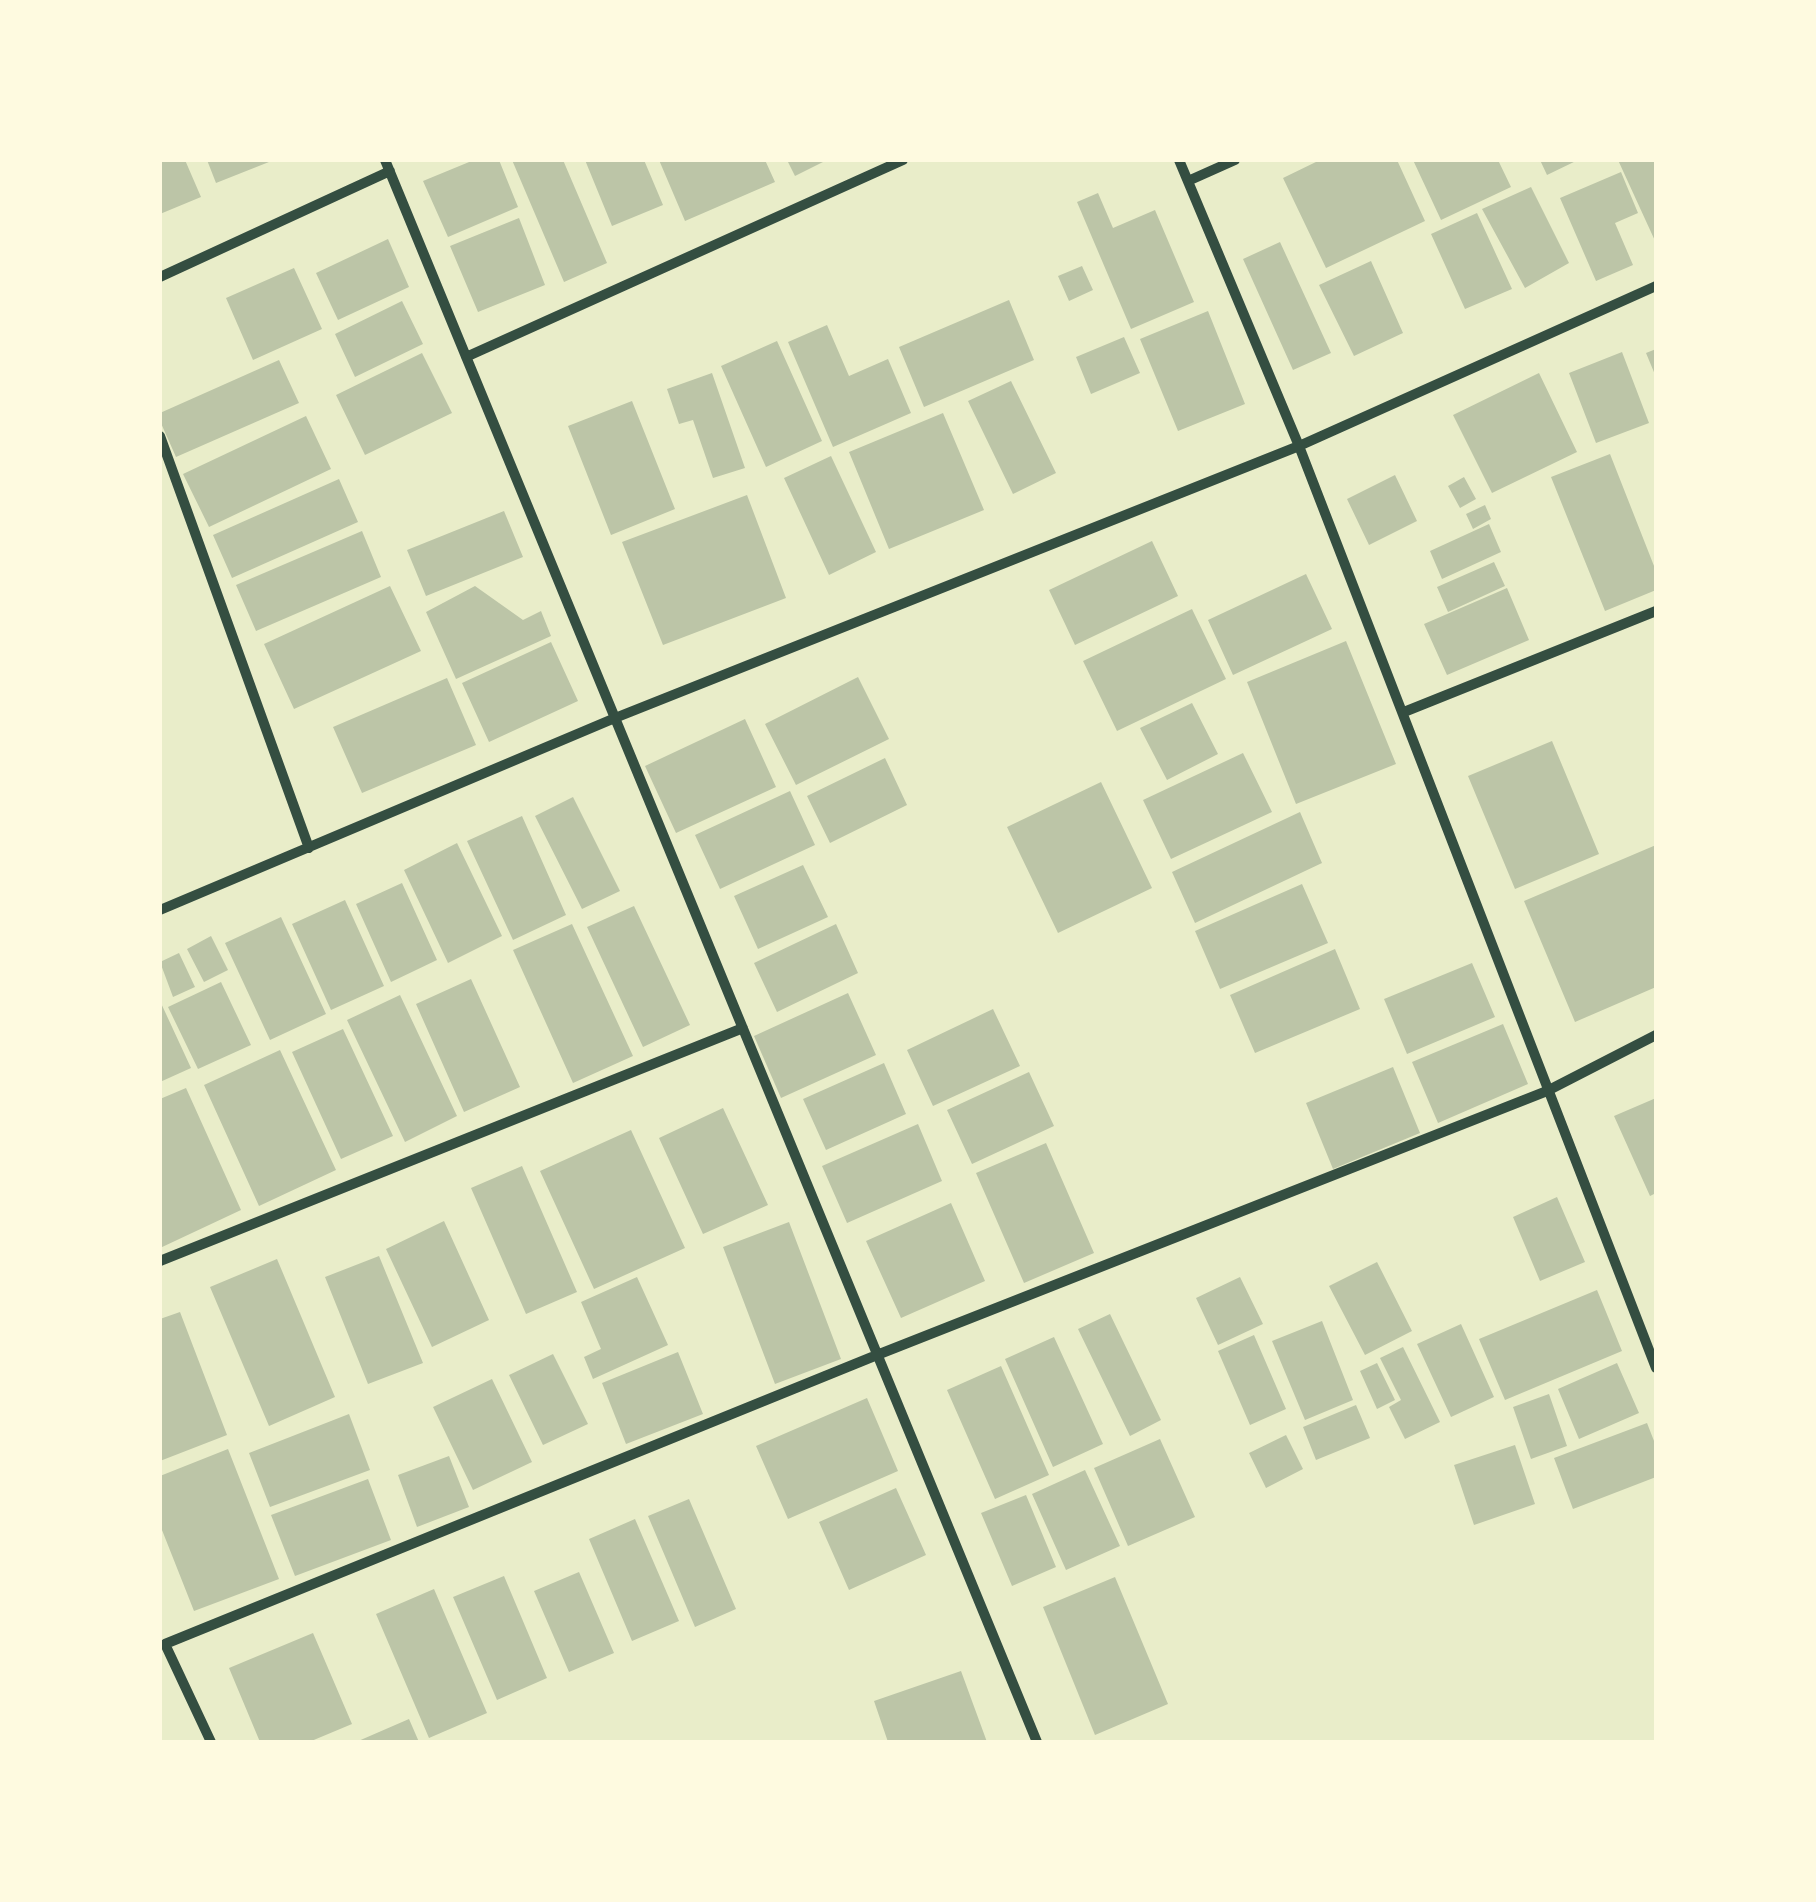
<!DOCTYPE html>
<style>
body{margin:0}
#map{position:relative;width:1816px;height:1902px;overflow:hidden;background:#e9edc9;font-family:"Alegreya Sans",sans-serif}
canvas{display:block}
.frame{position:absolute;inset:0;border:162px solid #fefae0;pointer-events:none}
</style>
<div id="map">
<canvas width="1816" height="1902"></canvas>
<div class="frame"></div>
</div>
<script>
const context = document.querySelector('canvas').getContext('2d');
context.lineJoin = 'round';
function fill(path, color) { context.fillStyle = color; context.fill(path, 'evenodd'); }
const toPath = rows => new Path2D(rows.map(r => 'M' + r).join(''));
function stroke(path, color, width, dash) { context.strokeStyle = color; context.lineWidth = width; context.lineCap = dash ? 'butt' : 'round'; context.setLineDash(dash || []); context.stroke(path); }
const building = toPath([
 [160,160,185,160,201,197,160,214],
 [207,160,274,160,216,183],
 [474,160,499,160,518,207,448,237,423,181],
 [512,160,563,160,607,263,564,282],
 [585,160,644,160,663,205,612,226],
 [659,160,765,160,775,182,685,221],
 [787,160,827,160,795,176],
 [1320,160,1397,160,1425,221,1326,268,1283,178],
 [1413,160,1498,160,1511,187,1441,220],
 [1540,160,1578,160,1547,175],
 [1618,160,1656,160,1656,243],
 [1621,172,1638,213,1615,223,1633,265,1596,281,1560,198],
 [1531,187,1569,263,1525,288,1482,209],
 [1098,193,1113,228,1155,210,1194,302,1131,329,1077,202],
 [1477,213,1512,289,1465,309,1431,234],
 [519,218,545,285,478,312,450,246],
 [388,239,409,287,338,320,316,273],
 [1280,242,1331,353,1293,370,1243,259],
 [1371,261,1403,333,1354,356,1319,285],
 [1082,266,1093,290,1069,301,1058,276],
 [294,268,322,329,253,360,226,298],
 [1009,300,1034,360,924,407,899,347],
 [402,301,423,344,355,377,335,334],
 [1208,311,1245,404,1178,431,1140,339],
 [827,325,849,376,888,359,911,413,833,447,788,342],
 [1124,337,1140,373,1091,394,1076,357],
 [777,341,822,441,766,467,721,366],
 [1656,349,1656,377,1646,353],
 [1622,352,1649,423,1596,443,1569,373],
 [422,353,452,413,365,455,336,395],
 [279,360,299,403,176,457,160,421,160,413],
 [712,373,745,468,713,478,693,420,679,424,667,389],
 [1539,373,1577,452,1492,493,1453,415],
 [1011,381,1056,473,1013,494,968,401],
 [632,401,675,509,611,535,568,426],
 [943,413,984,510,889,549,849,452],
 [306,416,331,469,209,527,183,474],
 [1610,454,1656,571,1656,590,1605,611,1551,477],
 [831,456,876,552,829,575,784,478],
 [1395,475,1417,521,1369,545,1347,499],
 [1464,477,1476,499,1460,508,1448,486],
 [339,479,358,522,232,578,213,535],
 [747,495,786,598,663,645,622,542],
 [1485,505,1491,519,1473,529,1466,514],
 [504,511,523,557,426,596,407,550],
 [1489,524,1501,552,1442,579,1430,551],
 [362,531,381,577,256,631,236,585],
 [1152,541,1178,596,1075,645,1049,590],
 [1494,562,1505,586,1448,612,1437,587],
 [1306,574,1332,629,1233,675,1208,620],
 [390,586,421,651,294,709,264,644],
 [475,586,523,620,541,611,551,636,456,679,426,612],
 [1507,588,1529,640,1447,675,1424,624],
 [1192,609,1226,679,1117,731,1083,661],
 [1346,641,1396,764,1296,804,1247,682],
 [551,642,578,701,489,742,462,683],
 [858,677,889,739,796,785,765,724],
 [447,678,476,745,362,793,333,727],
 [1192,703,1218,754,1167,780,1140,728],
 [745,719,776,787,676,833,645,766],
 [1552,741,1599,854,1515,889,1468,776],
 [1243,753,1272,812,1171,859,1143,800],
 [885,758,907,805,830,843,807,796],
 [1101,782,1152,888,1058,933,1007,827],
 [790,791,815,845,720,889,695,835],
 [573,797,620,891,582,909,535,816],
 [1300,812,1322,863,1195,923,1172,872],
 [522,816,566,915,513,940,467,841],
 [457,843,502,936,448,963,404,870],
 [1656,845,1656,987,1575,1022,1524,901],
 [803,865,828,917,758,949,734,896],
 [402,883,437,960,391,982,356,904],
 [1302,884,1328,943,1220,989,1195,931],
 [345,900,384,986,331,1010,292,924],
 [634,906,690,1025,643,1047,587,927],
 [281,917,326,1014,270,1040,225,943],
 [572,924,633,1056,573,1083,513,950],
 [836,924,858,973,777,1012,754,963],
 [211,936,228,970,204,982,187,949],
 [1335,949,1360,1009,1255,1053,1230,995],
 [179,953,195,987,173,997,160,962],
 [1472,963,1495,1017,1407,1054,1384,999],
 [471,979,520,1087,464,1112,416,1004],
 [221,982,251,1045,198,1069,168,1007],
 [848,993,876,1055,781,1098,754,1036],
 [400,995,457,1116,405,1142,347,1020],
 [160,1001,191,1068,160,1082],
 [993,1009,1020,1066,933,1106,907,1050],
 [1503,1024,1528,1084,1438,1123,1412,1062],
 [343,1029,393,1136,341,1159,292,1052],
 [280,1050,336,1170,259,1206,204,1085],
 [884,1063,906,1114,826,1150,803,1099],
 [1393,1067,1420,1133,1333,1169,1306,1103],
 [1029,1072,1054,1126,972,1164,947,1110],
 [186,1088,241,1210,160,1248,160,1099],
 [1656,1098,1656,1193,1650,1196,1614,1116],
 [723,1108,768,1205,703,1234,659,1138],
 [918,1124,942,1181,847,1223,822,1166],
 [631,1130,685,1248,594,1289,540,1171],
 [1046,1143,1094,1253,1024,1283,976,1173],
 [522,1166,577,1292,526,1314,471,1188],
 [1557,1197,1585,1262,1540,1281,1513,1217],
 [951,1203,985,1281,901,1318,866,1241],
 [444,1221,489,1320,432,1347,386,1249],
 [789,1222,841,1359,775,1384,723,1247],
 [379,1256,423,1363,368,1384,325,1277],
 [277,1259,335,1397,269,1426,210,1287],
 [1377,1262,1412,1331,1365,1355,1329,1286],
 [637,1277,668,1345,593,1379,584,1357,601,1349,581,1302],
 [1240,1277,1263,1324,1218,1345,1196,1298],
 [1597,1290,1622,1351,1505,1400,1479,1339],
 [180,1312,227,1435,160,1461,160,1319],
 [1110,1314,1161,1420,1130,1436,1078,1329],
 [1322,1321,1353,1400,1305,1420,1272,1341],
 [1461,1324,1494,1397,1451,1417,1417,1344],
 [1254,1335,1286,1409,1250,1425,1218,1351],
 [1054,1337,1103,1444,1053,1467,1005,1359],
 [1403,1347,1440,1422,1405,1439,1389,1407,1401,1400,1380,1358],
 [678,1352,703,1414,626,1444,602,1383],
 [553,1354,588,1424,543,1445,509,1375],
 [1377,1363,1395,1400,1377,1409,1360,1371],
 [1617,1363,1639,1413,1579,1439,1558,1389],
 [1001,1366,1049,1475,995,1499,947,1390],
 [492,1379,532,1462,473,1490,433,1407],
 [1549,1394,1567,1446,1531,1459,1513,1407],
 [867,1398,898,1471,788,1519,756,1446],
 [1356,1405,1370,1438,1316,1460,1303,1427],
 [349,1414,370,1470,270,1507,249,1453],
 [1647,1423,1656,1446,1656,1477,1573,1509,1554,1458],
 [1286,1435,1303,1469,1266,1488,1249,1453],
 [1160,1439,1195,1517,1128,1546,1094,1468],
 [1515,1445,1535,1504,1474,1525,1454,1465],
 [228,1449,279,1579,194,1611,160,1525,160,1476],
 [449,1456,469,1507,417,1527,398,1475],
 [1085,1470,1120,1546,1066,1570,1032,1494],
 [368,1479,391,1540,295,1576,271,1515],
 [896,1488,926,1555,849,1590,819,1522],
 [1026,1495,1056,1567,1012,1586,981,1513],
 [689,1499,736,1609,695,1627,648,1516],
 [635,1519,679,1621,632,1641,589,1539],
 [579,1572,614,1653,569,1672,534,1591],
 [504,1576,547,1678,497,1700,453,1597],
 [1115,1577,1168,1704,1095,1735,1043,1607],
 [434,1589,487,1713,429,1738,376,1614],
 [313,1633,352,1724,309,1742,260,1742,229,1668],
 [961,1671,987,1742,888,1742,874,1701],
 [409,1719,419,1742,356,1742]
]);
const minor = toPath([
 [385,160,1037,1742],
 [1179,160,1299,446,1656,1368],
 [1188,181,1235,160],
 [160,277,390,171],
 [466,357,903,160],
 [160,436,309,848],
 [1404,712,1656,611],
 [160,910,615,718,1299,446,1656,286],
 [160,1261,743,1028],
 [211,1742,165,1644,877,1355,1547,1091,1656,1035]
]);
fill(building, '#bcc5a7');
stroke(minor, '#344e41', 10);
</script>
